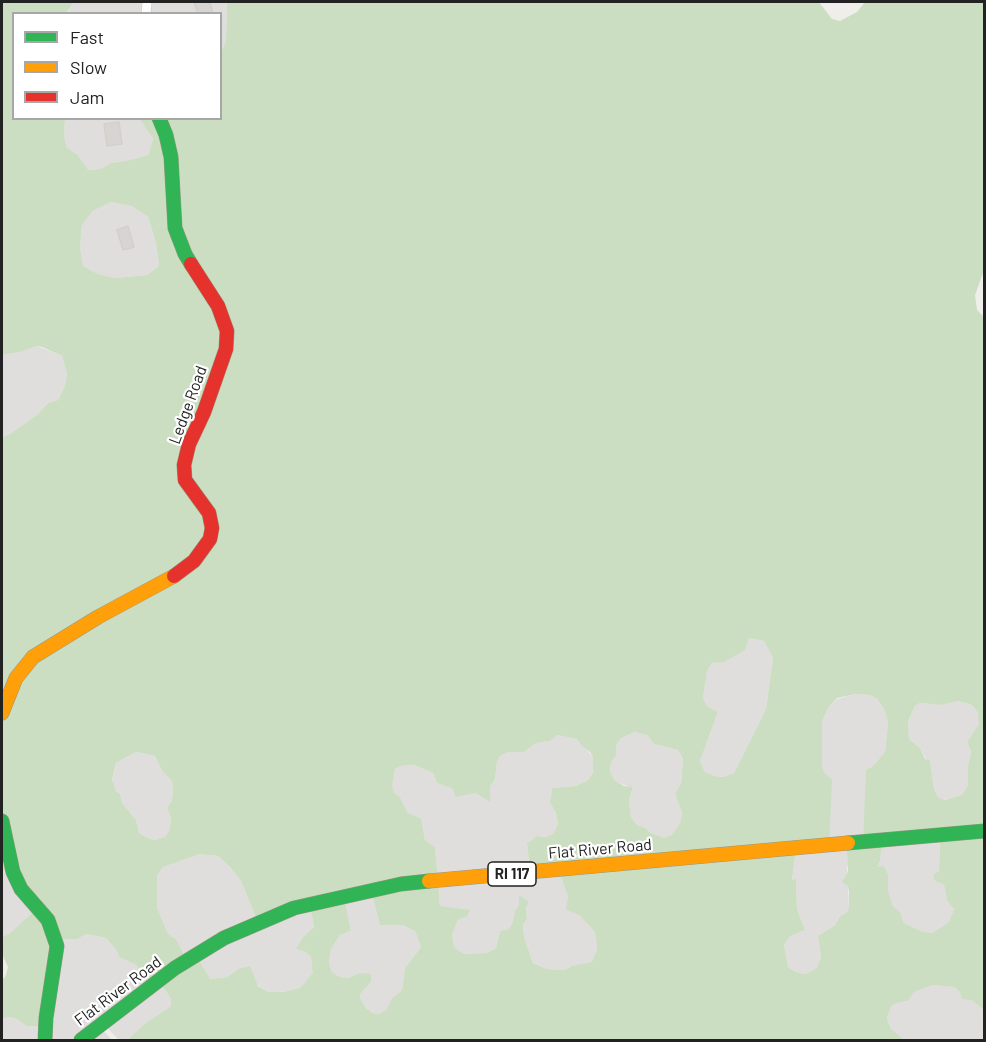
<!DOCTYPE html>
<style>
body{margin:0}
#map{position:relative;width:986px;height:1042px;overflow:hidden;background:#f0eeeb;font-family:Barlow,sans-serif}
canvas{display:block}
.frame{position:absolute;inset:0;border:3px solid #222;pointer-events:none}
.legend{position:absolute;left:12px;top:12px;width:210px;height:108px;box-sizing:border-box;background:#fff;border:2px solid #a7a7a7;margin:0;padding:8px 10px;list-style:none;font-size:18px;color:#222}
.legend li{display:flex;align-items:center;gap:12px;height:30px}
.legend b{width:30px;border:2px solid #a7a7a7}
</style>
<div id="map">
<canvas width="986" height="1042"></canvas>
<div class="frame"></div>
<ul class="legend">
<li><b style="height:8px;background:#30b455"></b>Fast</li>
<li><b style="height:8px;background:#ff9f0a"></b>Slow</li>
<li><b style="height:8px;background:#e5322d"></b>Jam</li>
</ul>
</div>
<script>
const context = document.querySelector('canvas').getContext('2d');
context.lineJoin = 'round';
function fill(path, color) { context.fillStyle = color; context.fill(path, 'evenodd'); }
const toPath = rows => new Path2D(rows.map(r => 'M' + r).join(''));
function stroke(path, color, width, dash) { context.strokeStyle = color; context.lineWidth = width; context.lineCap = dash ? 'butt' : 'round'; context.setLineDash(dash || []); context.stroke(path); }
function write(font, color, halo, rows, align = 'center') {
  context.font = font + ' Barlow,sans-serif'; context.lineWidth = 4.5; context.setLineDash([]); context.textBaseline = 'middle'; context.strokeStyle = halo; context.fillStyle = color; for (const [text, x, y, turn = 0] of rows) {
    context.save(); context.translate(x, y); context.rotate((+turn || 0) * Math.PI / 180); context.textAlign = isNaN(turn) ? turn : align; if (halo) context.strokeText(text, 0, 0); context.fillText(text, 0, 0); context.restore();
  }
}
const residential = toPath([
 [74,2,227,2,226,41,221,52,220,14,66,14],
 [140,118,153,139,148,155,130,160,111,163,100,169,87,170,77,154,67,148,64,136,65,119],
 [111,202,133,206,148,217,156,243,159,266,147,275,115,278,98,274,83,266,80,247,82,225,93,211],
 [37,346,62,356,67,373,65,386,58,400,48,403,38,414,10,434,2,437,2,355,20,352],
 [749,638,764,641,773,658,766,709,734,773,723,777,714,776,705,772,700,761,718,712,707,706,703,698,707,671,712,663,724,661],
 [855,694,870,695,877,699,884,709,888,722,885,752,872,767,863,843,847,867,849,908,846,913,840,916,835,925,818,936,821,957,817,969,806,974,796,972,788,967,784,945,789,937,805,930,797,909,796,880,792,881,796,850,825,774,822,766,822,722,828,708,837,699],
 [958,701,972,705,978,713,980,725,967,742,971,752,968,766,968,787,962,795,943,800,938,797,934,789,930,761,926,759,920,748,909,739,908,721,915,706,920,703,942,705],
 [634,732,647,735,654,744,678,750,683,759,681,783,675,794,682,813,680,823,673,835,664,838,649,832,646,828,637,825,631,817,629,800,633,788,614,781,610,771,611,762,616,756,616,746,620,739],
 [557,735,577,739,593,757,593,771,588,780,576,786,552,788,550,803,556,813,558,824,553,834,546,837,536,836,535,839,527,843,530,871,560,870,568,897,579,915,595,932,597,949,592,963,573,966,565,970,547,969,533,963,524,937,523,925,527,919,526,907,520,895,519,905,515,911,513,921,509,929,500,931,496,948,487,953,464,954,454,947,452,935,458,920,466,916,440,906,435,847,425,840,421,818,408,813,400,797,394,792,391,786,395,769,401,766,414,765,433,773,437,783,475,793,490,802,490,787,495,779,497,762,500,756,508,752,524,752,536,743,549,741],
 [136,752,155,756,162,771,172,781,173,787,172,800,167,808,171,819,169,832,165,837,156,840,148,838,139,833,136,820,122,803,120,794,116,791,112,781,116,763],
 [940,837,939,871,934,874,935,880,944,885,947,901,954,909,949,922,932,933,921,931,904,923,900,912,893,906,888,890,888,875,878,868,880,861,881,842],
 [200,854,218,856,230,867,241,881,257,920,310,906,314,927,304,936,304,951,311,957,314,973,300,988,283,992,268,993,238,969,227,977,209,979,198,959,187,960,176,939,168,934,157,907,157,876,163,867],
 [11,868,35,910,9,934,2,937,2,871],
 [371,891,380,925,402,925,415,931,421,947,405,968,402,990,392,998,386,1010,379,1014,373,1013,366,1008,360,998,361,993,371,982,359,973,349,978,340,977,332,972,329,963,331,949,340,935,351,931,344,896],
 [86,934,106,938,117,951,119,957,136,965,149,986,161,984,171,999,171,1006,147,1022,127,1040,119,1040,103,1024,101,1028,112,1040,2,1040,2,1019,9,1017,17,1019,26,1026,56,939],
 [933,985,954,987,984,1010,984,1040,904,1040,899,1038,891,1029,887,1018,891,1007,896,1003,908,1001,913,992]
]);
const forest = toPath([
 [2,2,74,2,66,13,14,14,14,118,65,119,64,136,67,148,77,154,88,170,100,169,111,163,130,160,148,155,153,139,140,119,220,118,221,52,226,41,227,2,819,2,832,19,840,21,857,12,865,2,984,2,984,270,975,295,977,310,984,317,984,1010,971,1000,962,999,960,992,954,987,933,985,914,992,908,1001,896,1003,891,1007,887,1018,891,1029,904,1040,127,1040,147,1022,171,1006,171,999,161,984,149,986,136,965,119,957,117,951,106,938,86,934,77,939,56,939,44,1026,26,1026,17,1019,9,1017,2,1019,2,981,6,975,8,967,2,954,2,937,9,934,35,910,11,868,2,871,2,437,10,434,38,414,48,403,58,400,65,386,67,373,62,356,42,347,37,346,20,352,2,355],
 [111,202,132,206,148,217,156,243,159,266,147,275,115,278,98,274,83,266,80,247,82,225,93,211],
 [749,638,764,641,773,658,766,709,734,773,723,777,714,776,705,772,700,761,718,712,707,706,703,698,707,671,712,663,724,662,745,650],
 [855,694,870,695,877,699,884,709,888,722,885,752,872,767,866,770,863,843,847,846,848,872,842,882,848,886,849,892,849,908,846,913,840,916,835,925,818,936,821,957,817,968,806,974,796,972,788,967,784,945,789,937,805,930,797,909,796,879,792,880,796,850,829,845,832,779,825,774,822,766,822,722,828,708,837,698],
 [958,701,972,705,978,713,979,725,967,742,971,752,968,766,968,786,962,795,944,800,938,797,934,789,930,760,925,759,920,748,909,739,908,721,915,706,920,703,942,705],
 [634,732,647,735,654,744,678,750,683,759,681,783,675,794,682,813,680,823,672,835,664,838,649,832,646,828,637,825,631,817,629,800,633,787,624,786,614,780,610,771,611,762,616,756,616,746,620,739],
 [557,735,577,739,582,746,590,752,593,757,593,772,588,780,576,786,552,788,550,803,556,813,558,824,553,834,546,837,536,836,534,839,527,843,530,871,559,870,568,897,566,910,579,915,595,932,597,949,592,962,572,966,565,970,547,969,533,963,524,937,523,925,527,919,526,907,529,902,519,895,519,905,515,911,513,921,509,929,500,931,496,948,487,953,464,954,454,947,452,935,458,920,467,916,470,910,440,906,435,847,425,840,421,818,408,813,400,797,394,792,392,786,395,769,401,766,414,765,433,773,437,783,452,788,456,797,475,793,490,802,490,787,495,779,497,762,500,756,508,752,524,752,536,743,550,741],
 [136,752,155,756,162,771,172,781,173,787,172,800,167,808,171,819,169,831,165,837,155,840,148,838,139,833,136,820,122,803,120,794,116,791,112,780,116,763],
 [940,837,939,871,934,874,934,880,944,885,947,901,954,909,949,922,932,933,921,931,904,923,900,912,893,906,888,890,888,875,884,866,878,867,880,861,882,842],
 [200,854,218,856,230,867,241,881,257,920,310,906,314,927,304,936,296,949,304,951,311,957,313,973,300,988,283,992,268,992,258,986,250,966,238,969,227,977,210,979,198,959,187,960,176,939,168,934,157,907,157,876,163,867],
 [371,891,380,925,402,925,415,931,421,947,405,968,402,990,392,998,386,1010,379,1014,373,1013,366,1008,360,998,361,993,371,982,371,974,359,973,349,978,340,977,332,972,329,963,331,949,340,935,351,931,344,896]
]);
const building = toPath([
 [194,2,210,2,213,14,198,14,194,2],
 [119,122,122,144,107,146,104,124,119,122],
 [128,226,134,247,123,250,117,230,128,226]
]);
const street = toPath([
 [146,14,147,2]
]);
const fast = toPath([
 [159,118,166,135,171,157,175,228,185,254,191,264],
 [2,821,13,872,21,889,48,920,57,946,46,1018,45,1040],
 [848,843,984,831],
 [81,1040,175,968,224,938,294,908,401,884,429,881]
]);
const slow = toPath([
 [2,713,16,678,33,657,98,617,174,576],
 [429,881,848,843]
]);
const jam = toPath([
 [174,576,194,561,210,539,212,528,209,513,185,480,184,465,189,444,204,412,226,349,227,331,218,306,191,264]
]);
const shields = [
 [512,874,48]
];
const shieldNames = [
 ["RI 117",512,874]
];
const streetNames = [
 ["Ledge Road",188,405,-70],
 ["Flat River Road",600,849,-5],
 ["Flat River Road",118,991,-37]
];
fill(residential, '#dfdedc');
fill(forest, '#cbdec1');
fill(building, '#d7d4d2');
stroke(building, '#d3d0cc', 1.5);
stroke(street, '#c9c8c7', 10);
stroke(fast, '#999a82', 15);
stroke(slow, '#999a82', 15);
stroke(jam, '#999a82', 15);
stroke(street, '#fdfcfc', 9);
stroke(fast, '#30b455', 14);
stroke(slow, '#ff9f0a', 14);
stroke(jam, '#e5322d', 14);
for (const [x, y, w] of shields) { const box = new Path2D(); box.roundRect(x - w / 2, y - 12, w, 24, 4.5); context.fillStyle = '#fff'; context.fill(box); stroke(box, '#222', 1.5); }
write('bold 15px', '#222', null, shieldNames);
write('16px', '#222', '#fff', streetNames);
</script>
